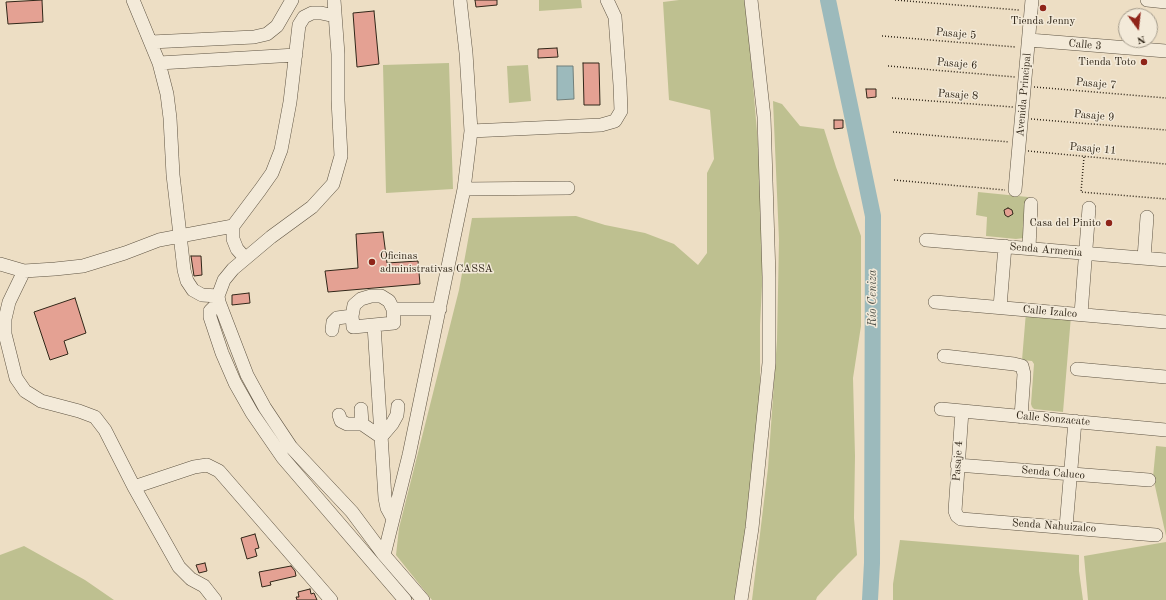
<!DOCTYPE html>
<meta charset="utf-8">
<style>
body{margin:0}
#map{position:relative;width:1166px;height:600px;overflow:hidden;background:#eddec4;font-family:"Old Standard TT",serif}
canvas{display:block}
.north{position:absolute;left:1118px;top:8px;width:40px;height:40px;box-sizing:border-box;background:#f3ead9;border:1px solid #a59c8c;border-radius:50%;rotate:165deg;font-size:11px;font-weight:700;line-height:16px;text-align:center;color:#302618}
.north::after{content:'';display:block;margin:auto;width:14px;height:18px;background:#8f2418;clip-path:polygon(50% 0,100% 100%,50% 72%,0 100%)}
</style>
<div id="map">
<canvas width="1166" height="600"></canvas>
<div class="north">N</div>
</div>
<script>
const context = document.querySelector('canvas').getContext('2d');
context.lineJoin = 'round';
function fill(path, color) { context.fillStyle = color; context.fill(path, 'evenodd'); }
const toPath = rows => new Path2D(rows.map(r => 'M' + r).join(''));
function stroke(path, color, width, dash) { context.strokeStyle = color; context.lineWidth = width; context.lineCap = dash ? 'butt' : 'round'; context.setLineDash(dash || []); context.stroke(path); }
function write(font, color, halo, rows, align = 'center') {
  context.font = font + ' "Old Standard TT",serif'; context.lineWidth = 3; context.setLineDash([]); context.textBaseline = 'middle'; context.strokeStyle = halo; context.fillStyle = color; for (const [text, x, y, turn = 0] of rows) {
    context.save(); context.translate(x, y); context.rotate((+turn || 0) * Math.PI / 180); context.textAlign = isNaN(turn) ? turn : align; if (halo) context.strokeText(text, 0, 0); context.fillText(text, 0, 0); context.restore();
  }
}
const green = toPath([
 [539,0,581,0,582,8,539,11],
 [679,0,746,0,762,192,763,266,760,325,760,393,750,495,736,600,432,600,396,555,399,528,459,290,472,218,576,216,605,225,645,233,674,244,698,265,707,253,707,173,714,159,710,110,669,100,663,2],
 [449,63,453,189,386,193,383,65],
 [528,65,531,101,509,103,507,66],
 [773,101,782,104,800,126,824,129,836,167,861,236,861,326,853,378,855,456,854,518,857,555,838,574,817,597,816,600,752,600,768,468,777,340,779,240],
 [978,192,1028,197,1025,234,1024,238,1016,239,986,236,987,217,976,215],
 [1026,312,1071,316,1063,412,1034,409,1032,407,1031,404,1034,364,1032,361,1022,360],
 [1156,446,1166,447,1166,536,1153,477],
 [900,540,1079,555,1079,571,1083,600,893,600,893,584],
 [1166,542,1166,600,1088,600,1084,556],
 [24,546,85,580,114,600,0,600,0,555]
]);
const water = toPath([
 [557,66,573,66,574,99,557,100,557,66]
]);
const river = toPath([
 [828,0,873,216,872,563,870,600]
]);
const building = toPath([
 [42,0,43,22,8,24,6,2,42,0],
 [475,0,497,0,497,5,476,7,475,0],
 [374,11,379,64,357,67,353,13,374,11],
 [557,48,558,57,538,58,538,49,557,48],
 [583,63,599,63,600,105,584,105,583,63],
 [866,89,876,89,876,97,867,98,866,89],
 [834,120,843,120,843,128,834,129,834,120],
 [1008,208,1012,210,1013,214,1008,217,1005,215,1004,210,1008,208],
 [383,232,387,263,418,261,420,284,328,292,325,271,358,268,356,234,383,232],
 [191,256,201,256,202,275,194,276,191,256],
 [249,293,250,303,232,305,232,295,249,293],
 [75,298,86,333,64,341,68,354,50,360,34,312,75,298],
 [255,534,259,548,255,549,257,556,247,559,241,538,255,534],
 [205,563,207,571,199,573,196,565,205,563],
 [291,566,295,571,296,576,270,582,271,585,262,587,259,572,291,566],
 [310,589,311,594,314,593,317,600,297,600,296,597,299,597,298,592,310,589]
]);
const path = toPath([
 [895,0,1019,10],
 [882,36,1016,47],
 [888,66,1015,77],
 [1034,87,1166,98],
 [892,98,1013,107],
 [1031,119,1166,130],
 [893,132,1009,142],
 [1028,151,1166,164],
 [1084,157,1081,192,1166,199],
 [894,180,1005,190]
]);
const minor = toPath([
 [133,0,159,63,167,94,170,118,173,175,180,235,184,270,187,281,193,290,202,295,218,296],
 [334,0,338,54,338,100,341,156,333,184,312,207,271,237,233,269,224,280,218,296,219,302,247,375,265,408,291,447,352,512,384,555,423,600],
 [1147,0,1166,2],
 [1029,40,1166,51],
 [151,42,254,37,267,34,277,26,292,0],
 [159,63,296,55],
 [471,131,601,125,615,121,621,111,620,85,615,17,607,0],
 [464,189,568,188],
 [1015,190,1032,0],
 [926,240,1166,260],
 [1029,248,1031,204],
 [245,258,237,249,233,239,233,226,260,190,272,173,281,150,290,102,299,25,304,17,312,13,321,13,335,16],
 [1144,258,1147,217],
 [0,264,24,271,55,269,83,266,125,253,159,240,233,226],
 [24,271,9,302,5,319,5,334,16,378,25,391,41,401,79,411,95,417,105,430,134,487,179,567,191,579,204,586,215,600],
 [371,296,381,296,389,301,393,309,394,323,353,327,352,316,354,305,361,299,371,296],
 [219,302,210,311,210,317,222,353,235,383,252,413,283,458,405,600],
 [935,302,1166,322],
 [1000,307,1005,246],
 [393,309,440,309],
 [1081,314,1089,208],
 [374,325,385,498,387,508,393,519],
 [332,330,333,322,337,318,352,316],
 [944,356,1014,364,1022,366,1024,374,1021,417],
 [1077,369,1166,377],
 [361,409,362,424,381,437,392,424,397,415,398,406],
 [941,409,1166,430],
 [962,411,955,511,957,516,961,519,1156,535],
 [339,415,341,421,347,424,362,424],
 [957,465,1149,480],
 [134,487,194,467,207,465,219,471,331,600],
 [1066,527,1075,421],
 [384,555,409,455,464,189,471,131,466,53,460,0],
 [741,600,752,528,769,363,769,277,764,117,751,0]
]);
const markers = [
 [1043,8,4,"#8f2418"],
 [1144,62,4,"#8f2418"],
 [1109,223,4,"#8f2418"],
 [372,262,4,"#8f2418"]
];
const poiNames = [
 ["Tienda Jenny",1043,21,"center"],
 ["Tienda Toto",1136,62],
 ["Casa del Pinito",1101,223],
 ["Oficinas",380,256,"left"],
 ["administrativas CASSA",380,269,"left"]
];
const streetNames = [
 ["Pasaje 5",956,34,5],
 ["Calle 3",1085,45,5],
 ["Pasaje 6",957,64,5],
 ["Pasaje 7",1096,84,5],
 ["Pasaje 8",958,95,4],
 ["Avenida Principal",1024,95,-85],
 ["Pasaje 9",1094,116,5],
 ["Pasaje 11",1093,149,5],
 ["Senda Armenia",1046,250,5],
 ["Calle Izalco",1050,312,5],
 ["Calle Sonzacate",1053,419,5],
 ["Pasaje 4",958,461,-86],
 ["Senda Caluco",1053,473,5],
 ["Senda Nahuizalco",1054,526,4]
];
const waterNames = [
 ["Río Ceniza",873,298,-90]
];
fill(green, '#bec090');
fill(water, '#9cbabc');
stroke(water, '#717f7a', 1);
stroke(river, '#9cbabc', 16);
fill(building, '#e4a193');
stroke(building, '#302618', 1);
stroke(minor, '#5f5443', 14);
stroke(path, '#302618', 1.5, [1, 2]);
stroke(minor, '#f3ead9', 13);
for (const [x, y, r, color] of markers) { const dot = new Path2D(); dot.arc(x, y, r, 0, 2 * Math.PI); context.fillStyle = color; context.fill(dot); stroke(dot, '#f3ead9', 1.5); }
write('11px', '#302618', '#f3ead9', poiNames, 'right');
write('11px', '#302618', '#f3ead9', streetNames);
write('italic 12px', '#505249', '#f3ead9', waterNames);
</script>
